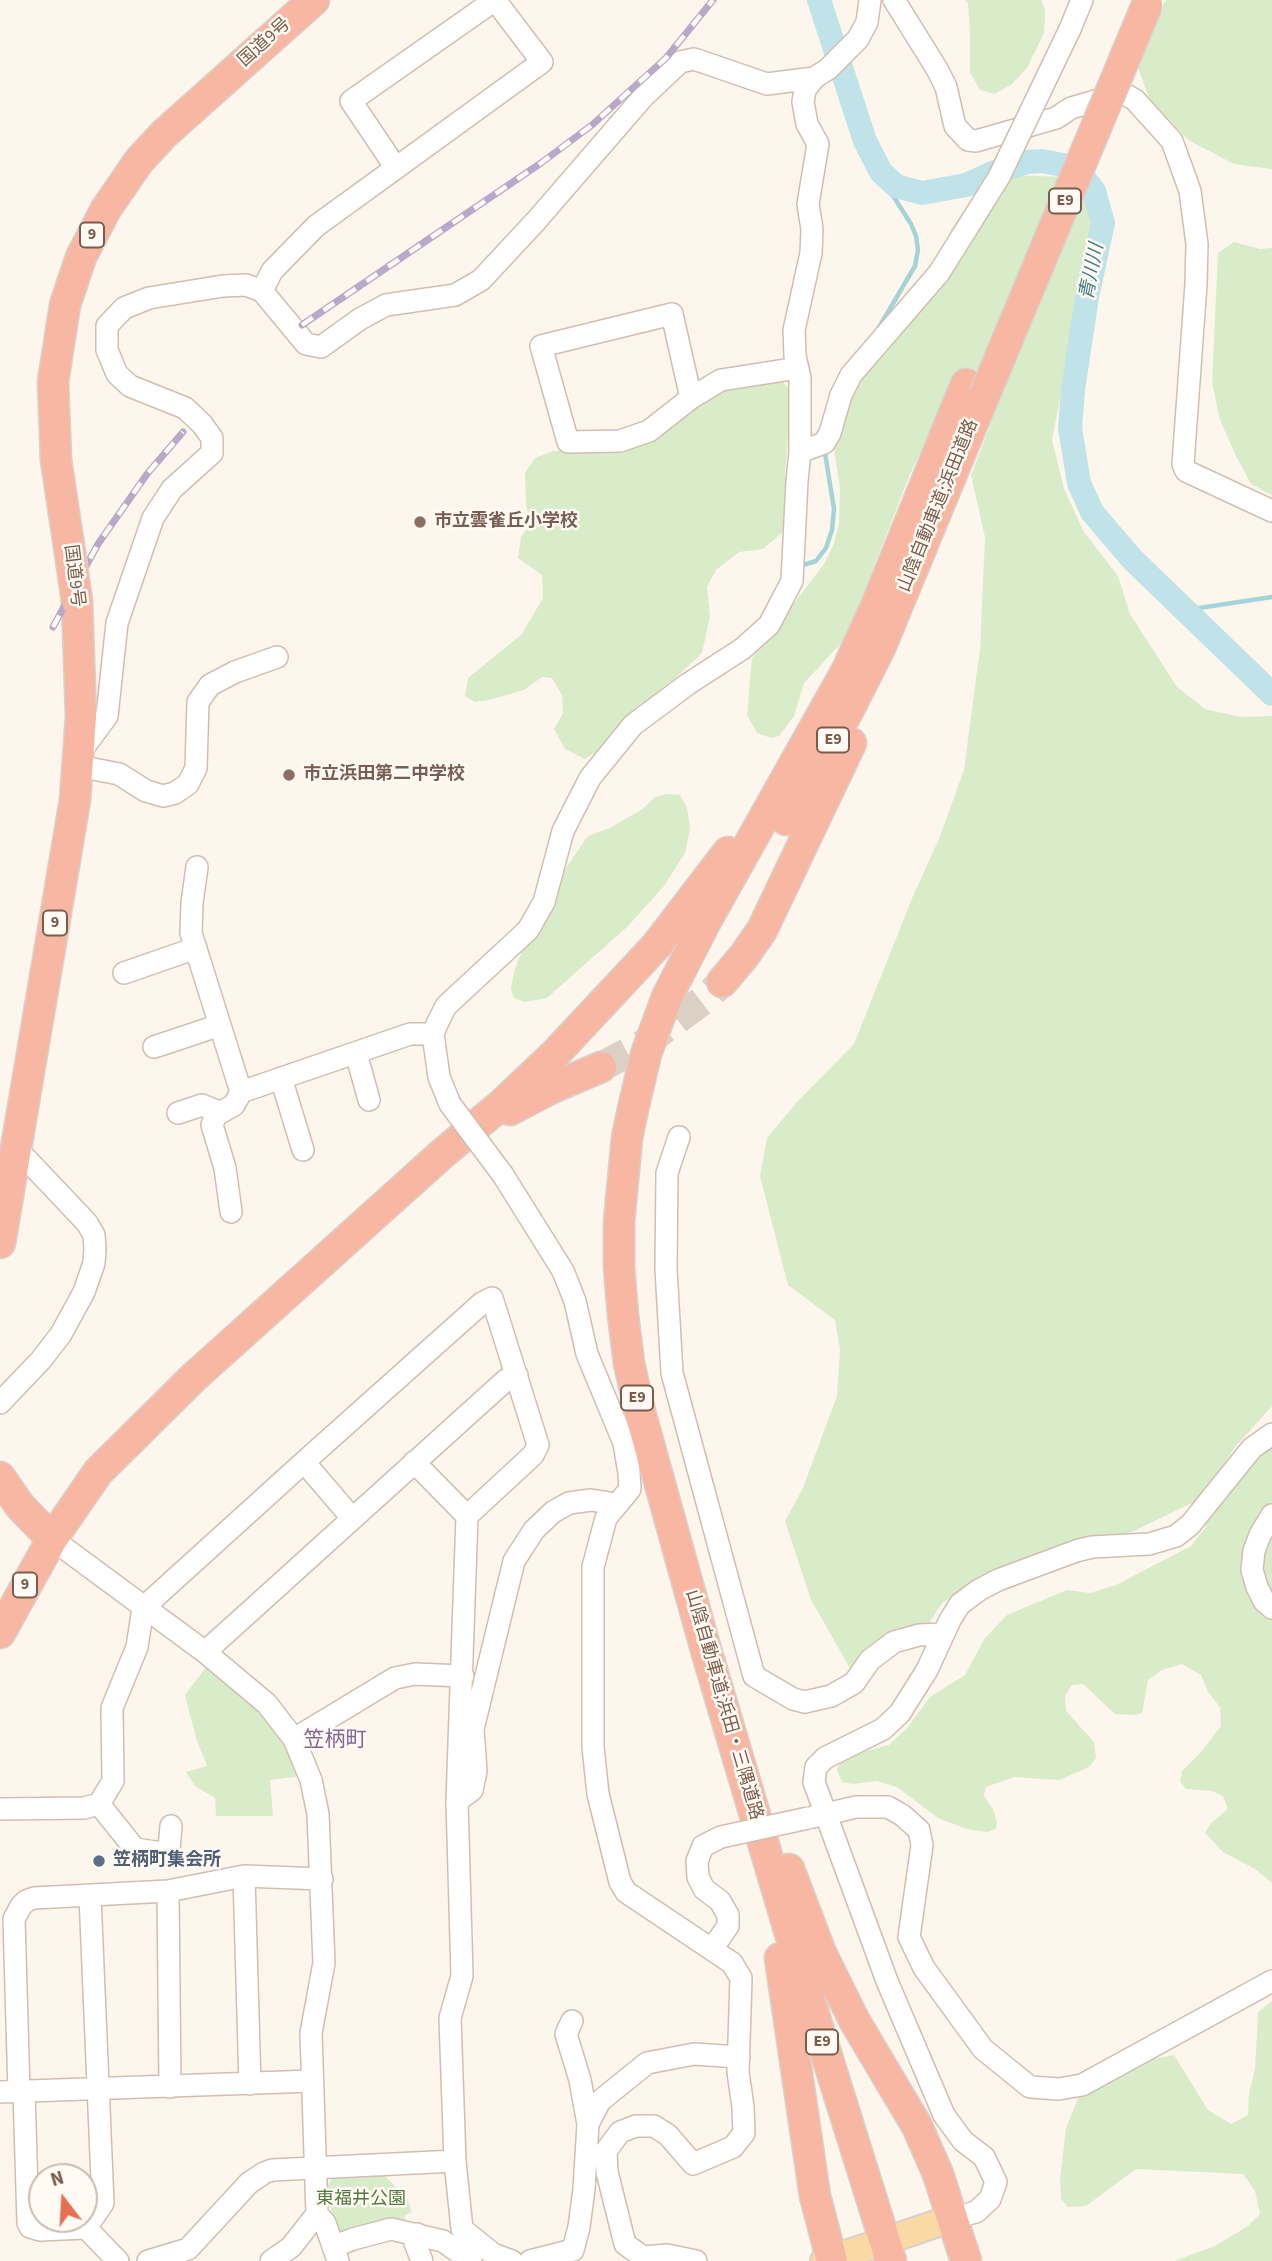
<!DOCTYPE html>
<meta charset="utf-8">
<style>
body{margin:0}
#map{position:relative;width:1272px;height:2261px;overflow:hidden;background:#fdf6ec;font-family:"Source Sans 3",sans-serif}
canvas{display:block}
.north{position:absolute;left:28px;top:2163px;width:70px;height:70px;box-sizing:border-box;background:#fffaf3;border:2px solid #cabbb1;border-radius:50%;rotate:343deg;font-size:19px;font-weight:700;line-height:28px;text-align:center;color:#7a5c4d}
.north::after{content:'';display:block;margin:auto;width:24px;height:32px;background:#e76f51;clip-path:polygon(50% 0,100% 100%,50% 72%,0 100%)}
</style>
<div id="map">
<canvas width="1272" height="2261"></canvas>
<div class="north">N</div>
</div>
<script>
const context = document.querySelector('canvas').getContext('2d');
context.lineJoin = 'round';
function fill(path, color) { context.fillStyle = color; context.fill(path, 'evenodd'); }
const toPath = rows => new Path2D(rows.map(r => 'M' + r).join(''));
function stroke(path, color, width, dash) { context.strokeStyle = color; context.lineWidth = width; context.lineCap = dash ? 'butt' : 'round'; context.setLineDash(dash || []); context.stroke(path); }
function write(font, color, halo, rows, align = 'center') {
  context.font = font + ' "Source Sans 3","Noto Sans JP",sans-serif'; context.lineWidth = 5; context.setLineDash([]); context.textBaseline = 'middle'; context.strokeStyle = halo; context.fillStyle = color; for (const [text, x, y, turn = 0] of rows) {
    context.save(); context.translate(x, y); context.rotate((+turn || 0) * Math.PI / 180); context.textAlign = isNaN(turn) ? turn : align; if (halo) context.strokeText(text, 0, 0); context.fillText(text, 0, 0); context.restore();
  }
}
const green = toPath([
 [965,0,1041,0,1045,10,1044,33,1027,68,1011,85,994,94,980,90,970,72,970,33,968,3],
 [1166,0,1272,0,1272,169,1234,164,1188,140,1149,98,1135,59],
 [1011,175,1065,177,1081,187,1097,221,1089,250,1052,440,1064,489,1084,532,1118,576,1130,614,1177,687,1205,709,1240,717,1272,716,1272,1406,1236,1446,1200,1499,1132,1532,1032,1560,978,1581,942,1603,928,1625,861,1667,850,1668,811,1600,785,1521,803,1488,837,1396,840,1349,835,1320,788,1285,760,1176,767,1138,797,1102,854,1044,913,896,939,839,964,770,980,649,985,537,971,475,990,426,994,398,982,371,976,370,954,387,910,474,846,638,804,683,794,716,779,736,771,738,757,733,747,715,752,658,824,564,833,546,839,524,840,488,834,449,840,424,851,397,945,248,951,229,978,191],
 [1234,242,1260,249,1272,248,1272,495,1251,484,1236,456,1220,420,1212,382,1218,253],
 [760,381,781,381,788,387,791,396,785,474,784,531,763,549,739,552,716,570,707,587,710,616,702,653,602,748,585,759,565,749,554,729,563,713,562,695,552,678,542,677,524,690,489,700,475,702,465,696,468,678,522,634,543,598,542,575,518,558,521,537,530,524,526,504,525,473,535,458,553,451,581,450,652,439,679,422,701,402,726,386],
 [667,794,680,795,687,808,690,828,685,853,664,886,628,926,547,998,525,1002,514,998,511,989,514,971,522,951,533,938,553,899,565,869,588,836,610,828,641,810,655,797],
 [1272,1445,1272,1501,1248,1547,1241,1577,1251,1599,1267,1615,1272,1616,1272,1883,1255,1869,1223,1852,1205,1833,1211,1823,1228,1809,1223,1796,1212,1791,1186,1789,1180,1781,1182,1771,1202,1751,1221,1726,1220,1707,1208,1692,1201,1675,1182,1664,1162,1670,1148,1680,1142,1713,1135,1715,1115,1714,1083,1684,1072,1685,1065,1696,1066,1711,1094,1742,1096,1758,1089,1767,1059,1780,1014,1777,986,1787,984,1796,993,1809,997,1822,996,1829,987,1832,967,1829,938,1818,897,1787,877,1781,853,1784,842,1782,837,1770,841,1762,863,1752,889,1745,908,1727,930,1697,965,1675,985,1638,1007,1615,1067,1590,1090,1593,1116,1585,1191,1546,1205,1528,1209,1515,1256,1454],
 [1272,1525,1272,1600,1259,1580,1264,1541],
 [206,1667,244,1693,281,1731,302,1776,270,1780,273,1816,216,1816,215,1798,195,1786,186,1772,207,1766,196,1738,185,1695],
 [1272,2001,1272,2261,1174,2261,1215,2246,1248,2226,1260,2214,1255,2191,1243,2174,1136,2169,1086,2206,1068,2207,1061,2199,1060,2179,1066,2128,1079,2096,1106,2085,1143,2061,1174,2055,1208,2110,1231,2124,1248,2115,1249,2094,1255,2069,1258,2012],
 [380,2171,407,2198,412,2212,404,2216,407,2223,341,2234,327,2200,326,2190,330,2181,337,2175]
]);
const stream = toPath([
 [878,329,915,266,918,250,916,236,911,224,885,183,881,172],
 [803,565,816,561,826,548,832,530,834,509,825,453],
 [1186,610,1272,597]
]);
const river = toPath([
 [819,0,865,141,881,172,896,186,922,193,966,185,995,172,1027,162,1042,161,1068,166,1086,181,1094,191,1103,223,1087,297,1073,390,1070,428,1079,483,1092,512,1132,559,1272,694]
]);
const highwayTunnel = toPath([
 [601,1067,644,1044,707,997,722,982]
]);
const minor = toPath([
 [495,0,542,62,396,168,351,101,495,0],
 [894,0,937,69,946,87,955,126,968,140,976,141,1011,131,1056,118,1071,108,1123,93,1135,100,1172,141,1190,191,1197,244,1196,284,1183,464,1186,471,1272,511],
 [1070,29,1082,0],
 [262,291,272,271,316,226,396,168],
 [672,314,691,398,649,431,620,441,568,442,541,346,672,314],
 [691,398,721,380,798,368],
 [800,452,824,443,830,433,841,395,851,375,939,273],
 [79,754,107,716,117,623,153,518,172,489,212,453,212,438,202,424,185,408,130,386,117,374,107,350,107,326,124,308,149,298,223,286,246,285,262,291,306,344,321,347,360,319,386,305,455,295,481,280,536,221,644,96,680,62,694,59,767,84,814,78],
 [78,766,119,774,146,791,163,796,175,793,188,784,196,768,198,702,210,685,235,672,277,657],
 [197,867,192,903,191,933,241,1092,234,1105,216,1115,212,1125,225,1168,231,1212],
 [124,973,196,948],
 [154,1047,220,1025],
 [356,1053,369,1100],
 [281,1078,303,1150],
 [241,1092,410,1034,433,1034],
 [450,1104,439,1077,433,1034,437,1024,446,1006,528,930,544,902,563,831,590,778,633,725,688,684,742,649,769,625,792,581,797,481,800,452,800,378,795,356,794,330,811,253,812,229,808,204,818,144,807,124,803,102,805,90,814,78,828,69,858,39,867,22,870,0],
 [178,1113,202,1105,219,1112],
 [679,1137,667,1173,666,1269,672,1373,754,1676,793,1699,805,1702,831,1696,854,1683,870,1660,894,1642,919,1635,942,1634],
 [503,1175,563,1271,575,1301,587,1354,624,1443,629,1473,630,1489,606,1518,593,1567,593,1747,598,1794,620,1882,626,1892,732,1963,741,1978,738,2072,743,2107,744,2133,733,2147,693,2164,668,2135,654,2126,636,2126,620,2132,606,2151,607,2172,625,2244,643,2257,667,2255,696,2261],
 [0,1403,41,1360,61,1334,84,1292,94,1263,95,1249,94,1235,87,1223,16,1148],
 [1272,1515,1260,1535,1254,1551,1252,1570,1257,1587,1264,1601,1272,1608],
 [352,1518,304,1462,482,1303,492,1298,538,1445,533,1455,467,1516],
 [52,1539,205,1652,267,1704,294,1739,311,1780,318,1814,324,1963,311,2033,317,2214,291,2247,271,2261],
 [205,1652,506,1380,517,1375],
 [294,1739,395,1678,415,1674,463,1676],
 [457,1801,472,1790,476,1771,473,1729,514,1561,534,1530,553,1512,569,1503,591,1500,616,1504],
 [99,1804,135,1849,162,1853,169,1849,171,1826],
 [0,1809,84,1808,99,1804,113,1781,112,1708,137,1647,143,1608,304,1462],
 [813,1817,856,1807,888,1807,902,1815,919,1830,922,1845,909,1937,924,1968,983,2049,1030,2087,1059,2089,1082,2085,1272,1981],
 [244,1876,250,2084],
 [168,1891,170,2087],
 [712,1949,728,1926,728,1915,720,1901,704,1889,698,1877,697,1861,703,1846,721,1837],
 [572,2021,566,2034,580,2080,588,2124],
 [0,2092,312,2081],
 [19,2092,14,1919,21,1906,26,1901,34,1898,168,1891,244,1876,322,1879],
 [24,2092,28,2223,30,2227,40,2230,86,2228,118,2261],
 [455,2161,462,2229,493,2254,512,2261],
 [317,2214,325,2223,338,2261],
 [953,2218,976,2212,990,2199,996,2182,984,2157,963,2141,944,2115,887,1981,814,1782,816,1767,825,1758,883,1729,900,1713,927,1670,950,1620,960,1604,979,1590,998,1580,1076,1551,1092,1547,1149,1544,1176,1536,1190,1525,1252,1448,1272,1434],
 [86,2228,103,2203,90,1896],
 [417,2234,415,2243,422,2261],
 [333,2247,353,2239,391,2229,443,2241,471,2261],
 [148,2261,188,2249,249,2183,264,2173,272,2170,455,2161,450,2018,462,1976,457,1801,467,1516,414,1462],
 [530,2261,573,2250,579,2227,584,2189,588,2124,600,2101,647,2063,694,2054,739,2057]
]);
const major = toPath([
 [897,2237,953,2218],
 [824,2261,873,2245]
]);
const highway = toPath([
 [70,553,56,460,53,382,65,305,81,257,106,209,139,161,164,134,314,0],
 [786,820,846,715,880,648,984,396],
 [722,982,744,956,762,930,851,743],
 [510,1110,552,1088,601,1067],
 [0,1243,75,800,81,717,77,601],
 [0,1477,20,1506,52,1539],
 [0,1633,52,1539,98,1472,193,1378,442,1154,501,1105,554,1055,656,946,728,852],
 [789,1869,821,1953,854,2020,917,2126,938,2174,966,2261],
 [780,1958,815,2196,832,2261],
 [891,2261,819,2031,706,1650,640,1412,629,1363,623,1315,619,1267,619,1222,627,1138,633,1109,646,1054,667,997,706,921,847,670,876,606,966,384]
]);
const rail = toPath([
 [302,325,541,163,592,125,666,58,713,0],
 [53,627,98,544,147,474,183,432]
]);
const minorBridge = toPath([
 [939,273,999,177,1070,29],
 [450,1104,503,1175],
 [721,1837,808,1818]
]);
const highwayBridge = toPath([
 [984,396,1147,5],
 [70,553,77,601]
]);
const markers = [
 [420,522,7,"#8d6e63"],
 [289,775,7,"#8d6e63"],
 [99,1861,7,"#5c6f8a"]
];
const shields = [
 [1065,201,32],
 [92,235,24],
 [833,740,32],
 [55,923,24],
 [637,1398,32],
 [25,1585,24],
 [822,2042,32]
];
const shieldNames = [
 ["E9",1065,201],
 ["9",92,235],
 ["E9",833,740],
 ["9",55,923],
 ["E9",637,1398],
 ["9",25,1585],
 ["E9",822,2042]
];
const streetNames = [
 ["国道9号",265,43,-42],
 ["山陰自動車道;浜田道路",939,506,-68],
 ["国道9号",73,576,83],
 ["山陰自動車道;浜田・三隅道路",723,1705,74]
];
const educationNames = [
 ["市立雲雀丘小学校",434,522],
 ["市立浜田第二中学校",303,775]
];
const serviceNames = [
 ["笠柄町集会所",113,1861]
];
const parkNames = [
 ["東福井公園",361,2200]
];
const waterNames = [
 ["青川川",1093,272,-79]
];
const quarterNames = [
 ["笠柄町",335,1741]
];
fill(green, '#d8ecc9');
stroke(stream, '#a5d3da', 4.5);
stroke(river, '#bfe3e8', 24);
stroke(highwayTunnel, '#dcd0c4', 30, [30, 15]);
stroke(minor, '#d1beb0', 24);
stroke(major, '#dad1cd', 30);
stroke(highway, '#dad1cd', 33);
stroke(minor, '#fff', 21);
stroke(major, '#fbd9a5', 26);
stroke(highway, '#f7b7a3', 30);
stroke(rail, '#b9a8c9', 7);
stroke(rail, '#fffaf3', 4.5, [13]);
stroke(minorBridge, '#d1beb0', 24, []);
stroke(highwayBridge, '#dad1cd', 33, []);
stroke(minorBridge, '#fff', 21);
stroke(highwayBridge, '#f7b7a3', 30);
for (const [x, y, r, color] of markers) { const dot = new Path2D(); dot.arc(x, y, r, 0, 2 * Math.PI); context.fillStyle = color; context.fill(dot); stroke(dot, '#fffaf3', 2.5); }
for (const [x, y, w] of shields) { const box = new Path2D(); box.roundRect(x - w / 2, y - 12.5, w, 25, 5); context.fillStyle = '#fffaf3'; context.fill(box); stroke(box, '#7a5c4d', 2); }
write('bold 16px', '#7a5c4d', null, shieldNames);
write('18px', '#7a5c4d', '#fffaf3', streetNames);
write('bold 18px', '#785e54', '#fffaf3', educationNames, 'left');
write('bold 18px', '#4e5e75', '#fffaf3', serviceNames, 'left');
write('18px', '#537a41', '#fffaf3', parkNames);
write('italic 19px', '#437c86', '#fffaf3', waterNames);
write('21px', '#846695', '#fffaf3', quarterNames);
</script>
